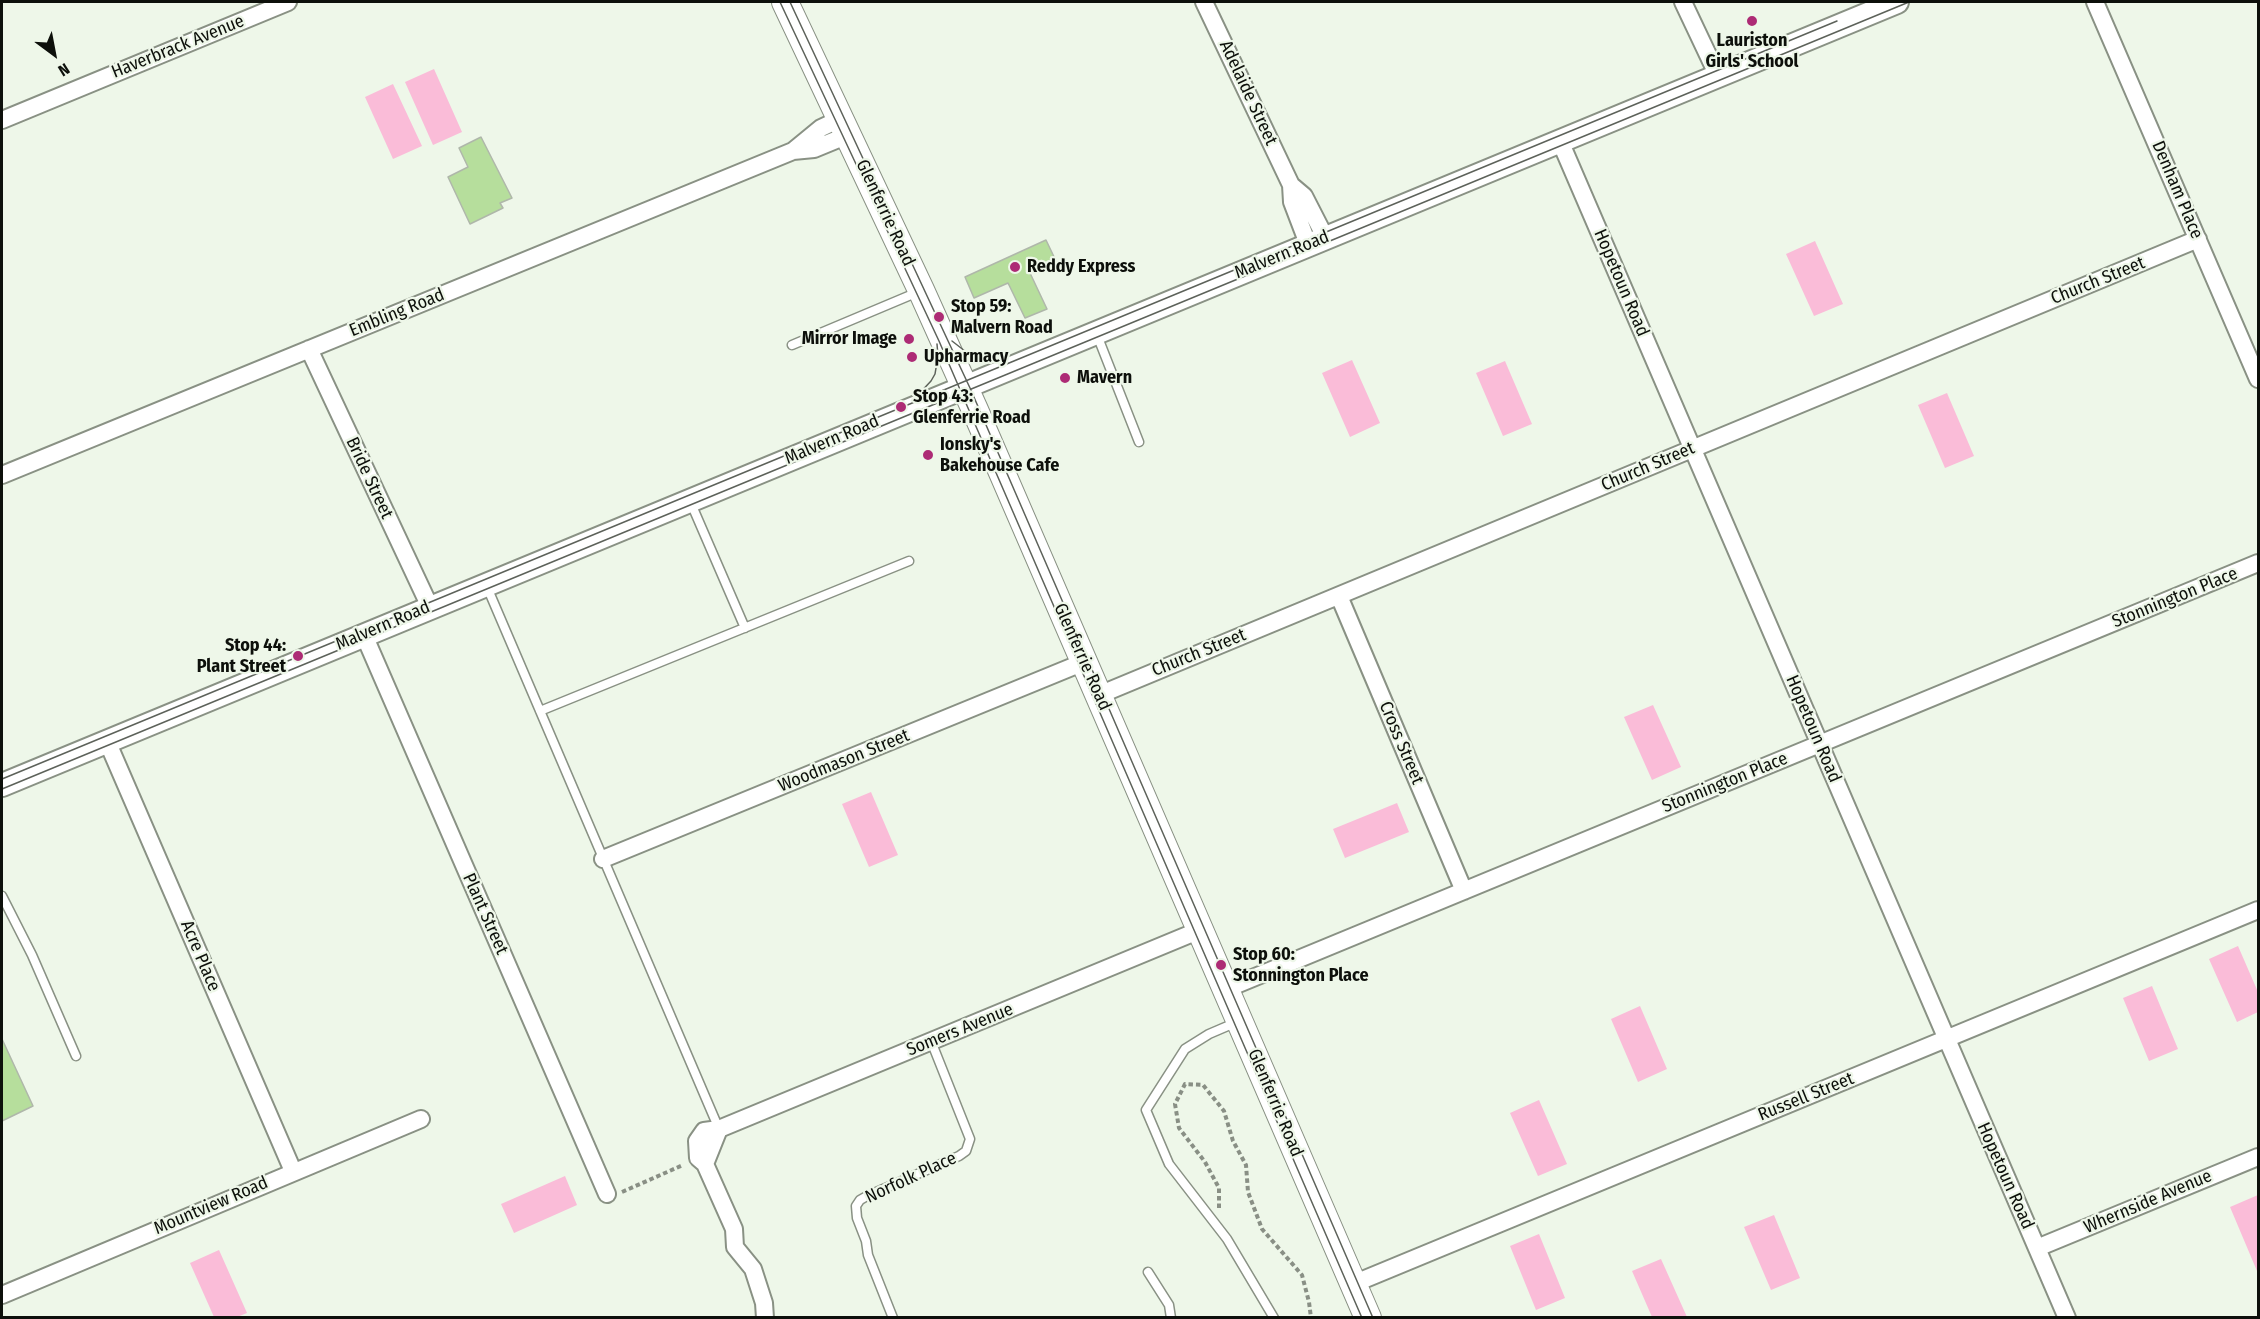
<!DOCTYPE html>
<style>
body{margin:0}
#map{position:relative;width:2260px;height:1319px;overflow:hidden;background:#eef7e9;font-family:"Fira Sans Condensed",sans-serif}
canvas{display:block}
.frame{position:absolute;inset:0;border:3px solid #0d100b;pointer-events:none}
.north{position:absolute;left:24px;top:24px;width:60px;height:60px;-webkit-text-stroke:4px #eef7e9;paint-order:stroke;rotate:148deg;font-size:16px;font-weight:700;line-height:24px;text-align:center;color:#0d100b}
.north::after{content:'';display:block;margin:auto;width:21px;height:27px;background:#0d100b;clip-path:polygon(50% 0,100% 100%,50% 72%,0 100%)}
</style>
<div id="map">
<canvas width="2260" height="1319"></canvas>
<div class="frame"></div>
<div class="north">N</div>
</div>
<script>
const context = document.querySelector('canvas').getContext('2d');
context.lineJoin = 'round';
function fill(path, color) { context.fillStyle = color; context.fill(path, 'evenodd'); }
const toPath = rows => new Path2D(rows.map(r => 'M' + r).join(''));
function stroke(path, color, width, dash) { context.strokeStyle = color; context.lineWidth = width; context.lineCap = dash ? 'butt' : 'round'; context.setLineDash(dash || []); context.stroke(path); }
function write(font, color, halo, rows, align = 'center') {
  context.font = font + ' "Fira Sans Condensed",sans-serif'; context.lineWidth = 4.5; context.setLineDash([]); context.textBaseline = 'middle'; context.strokeStyle = halo; context.fillStyle = color; for (const [text, x, y, turn = 0] of rows) {
    context.save(); context.translate(x, y); context.rotate((+turn || 0) * Math.PI / 180); context.textAlign = isNaN(turn) ? turn : align; if (halo) context.strokeText(text, 0, 0); context.fillText(text, 0, 0); context.restore();
  }
}
const green = toPath([
 [434,69,462,132,433,145,405,82],
 [393,84,422,146,393,159,365,97],
 [1815,241,1843,304,1814,316,1786,254],
 [1352,360,1380,423,1350,437,1322,373],
 [1505,361,1532,424,1503,436,1476,373],
 [1947,393,1974,456,1945,468,1918,405],
 [1653,705,1681,767,1652,780,1624,717],
 [871,792,898,855,869,867,842,804],
 [1397,803,1409,832,1345,858,1333,829],
 [2238,946,2258,992,2258,1012,2237,1022,2209,959],
 [2152,986,2178,1049,2149,1061,2123,998],
 [1640,1006,1667,1069,1638,1082,1611,1019],
 [1539,1100,1567,1164,1538,1176,1510,1113],
 [565,1176,577,1205,514,1233,501,1204],
 [2258,1195,2258,1270,2257,1271,2230,1207],
 [1774,1215,1800,1278,1771,1290,1744,1227],
 [1539,1234,1565,1298,1536,1310,1510,1246],
 [219,1250,247,1313,237,1317,214,1317,190,1263],
 [1661,1259,1687,1317,1652,1317,1632,1271]
]);
const building = toPath([
 [481,137,512,198,500,203,503,208,470,224,448,177,468,167,459,148,481,137],
 [1046,240,1056,261,1030,273,1047,309,1025,318,1008,283,974,298,965,277,1046,240],
 [2,1039,33,1106,2,1121,2,1039]
]);
const path = toPath([
 [622,1192,683,1165],
 [1219,1208,1219,1188,1205,1162,1179,1128,1175,1104,1185,1084,1203,1085,1224,1111,1233,1141,1246,1165,1248,1192,1262,1229,1302,1275,1309,1302,1311,1318]
]);
const service = toPath([
 [1097,335,1139,442],
 [792,345,918,292],
 [690,501,745,628],
 [487,587,719,1129],
 [540,711,909,561],
 [2,896,32,955,76,1056],
 [1237,1022,1209,1034,1185,1049,1146,1110,1169,1164,1227,1239,1274,1318],
 [1148,1272,1169,1305,1171,1318],
 [893,1318,868,1255,866,1241,857,1218,856,1206,860,1200,867,1196,959,1156,966,1151,970,1139,931,1041]
]);
const minor = toPath([
 [1204,2,1291,185,1292,202,1308,244],
 [1683,2,1718,76],
 [2095,2,2258,379],
 [2,120,288,2],
 [1560,141,2067,1318],
 [793,151,821,128,840,119],
 [1291,185,1304,196,1325,237],
 [309,349,430,607],
 [2,475,793,151,814,149,848,135],
 [1339,596,1464,891],
 [364,635,607,1194],
 [1099,695,2198,239],
 [107,741,293,1171],
 [603,859,1084,662],
 [1226,989,2258,563],
 [705,1164,719,1129],
 [2037,1248,2258,1157],
 [1353,1284,2258,910],
 [2,1295,421,1119],
 [765,1318,764,1303,753,1269,735,1247,734,1229,705,1164,698,1158,697,1141,704,1131,719,1129,1200,930]
]);
const secondary = toPath([
 [2,785,1897,2]
]);
const primary = toPath([
 [785,2,921,290,975,410,1368,1318]
]);
const tram = toPath([
 [780,2,939,341,1362,1318],
 [790,2,970,388,1373,1318],
 [952,341,970,355,990,361,1006,361],
 [916,397,931,381,935,374,938,356,937,344],
 [2,779,1837,21],
 [2,789,1909,2]
]);
const markers = [
 [1752,21,6,"#ad2b75"],
 [1015,267,6,"#ad2b75"],
 [939,317,6,"#ad2b75"],
 [909,339,6,"#ad2b75"],
 [912,357,6,"#ad2b75"],
 [1065,378,6,"#ad2b75"],
 [901,407,6,"#ad2b75"],
 [928,455,6,"#ad2b75"],
 [298,656,6,"#ad2b75"],
 [1221,965,6,"#ad2b75"]
];
const poiNames = [
 ["Lauriston",1752,41,"center"],
 ["Girls' School",1752,62,"center"],
 ["Reddy Express",1027,267],
 ["Stop 59:",951,307],
 ["Malvern Road",951,328],
 ["Mirror Image",897,339,"right"],
 ["Upharmacy",924,357],
 ["Mavern",1077,378],
 ["Stop 43:",913,397],
 ["Glenferrie Road",913,418],
 ["Ionsky's",940,445],
 ["Bakehouse Cafe",940,466],
 ["Stop 44:",286,646,"right"],
 ["Plant Street",286,667,"right"],
 ["Stop 60:",1233,955],
 ["Stonnington Place",1233,976]
];
const streetNames = [
 ["Haverbrack Avenue",178,47,-22],
 ["Adelaide Street",1248,93,65],
 ["Denham Place",2177,190,67],
 ["Glenferrie Road",885,213,65],
 ["Malvern Road",1282,255,-22],
 ["Church Street",2098,281,-22],
 ["Hopetoun Road",1621,283,67],
 ["Embling Road",397,313,-22],
 ["Malvern Road",832,440,-23],
 ["Church Street",1648,467,-23],
 ["Bride Street",369,478,65],
 ["Stonnington Place",2175,598,-22],
 ["Malvern Road",383,626,-23],
 ["Church Street",1199,653,-22],
 ["Glenferrie Road",1082,657,66],
 ["Hopetoun Road",1813,729,67],
 ["Cross Street",1401,743,67],
 ["Woodmason Street",844,761,-22],
 ["Stonnington Place",1725,783,-22],
 ["Plant Street",485,914,66],
 ["Acre Place",200,956,67],
 ["Somers Avenue",960,1030,-22],
 ["Russell Street",1806,1097,-22],
 ["Glenferrie Road",1275,1103,67],
 ["Hopetoun Road",2005,1176,66],
 ["Norfolk Place",911,1178,-25],
 ["Whernside Avenue",2148,1202,-23],
 ["Mountview Road",211,1206,-23]
];
fill(green, '#fabcd8');
fill(building, '#b6de9c');
stroke(building, '#afb7aa', 1.5);
stroke(service, '#899184', 11);
stroke(minor, '#899184', 20);
stroke(secondary, '#899184', 26);
stroke(primary, '#899184', 28);
stroke(path, '#898f85', 4, [4.5, 3]);
stroke(service, '#fff', 8);
stroke(minor, '#fff', 16);
stroke(secondary, '#fff', 22);
stroke(primary, '#fff', 26);
stroke(tram, '#5d625a', 1.5);
for (const [x, y, r, color] of markers) { const dot = new Path2D(); dot.arc(x, y, r, 0, 2 * Math.PI); context.fillStyle = color; context.fill(dot); stroke(dot, '#eef7e9', 2); }
write('bold 18px', '#0d100b', '#eef7e9', poiNames, 'left');
write('18px', '#0d100b', '#eef7e9', streetNames);
</script>
